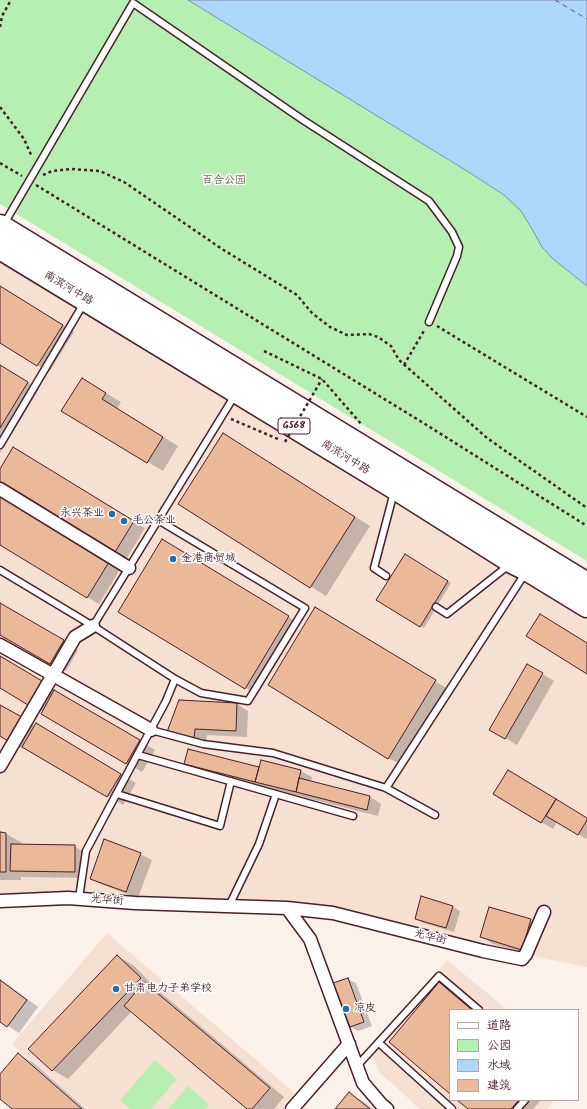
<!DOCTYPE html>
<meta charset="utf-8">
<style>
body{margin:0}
#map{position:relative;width:587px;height:1109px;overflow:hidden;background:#fbf1eb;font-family:Kalam,"LXGW WenKai TC",sans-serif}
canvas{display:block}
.legend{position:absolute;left:449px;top:1009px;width:130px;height:92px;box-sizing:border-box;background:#fff;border:1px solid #b7a5aa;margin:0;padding:5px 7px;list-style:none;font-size:12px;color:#4a1f2b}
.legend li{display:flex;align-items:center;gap:8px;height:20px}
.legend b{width:20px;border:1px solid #b7a5aa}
</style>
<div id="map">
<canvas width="587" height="1109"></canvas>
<ul class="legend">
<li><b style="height:5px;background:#fff"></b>道路</li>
<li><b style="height:11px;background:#b6efb2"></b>公园</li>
<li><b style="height:11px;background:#add7f8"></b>水域</li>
<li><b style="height:11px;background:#e9b999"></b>建筑</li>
</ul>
</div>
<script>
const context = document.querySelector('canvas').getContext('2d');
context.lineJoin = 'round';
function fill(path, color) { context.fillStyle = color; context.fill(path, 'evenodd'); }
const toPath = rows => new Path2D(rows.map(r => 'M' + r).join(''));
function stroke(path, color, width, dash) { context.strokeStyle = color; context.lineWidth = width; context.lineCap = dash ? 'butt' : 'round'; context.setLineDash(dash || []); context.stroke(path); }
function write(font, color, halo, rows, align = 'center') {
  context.font = font + ' Kalam,"LXGW WenKai TC",sans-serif'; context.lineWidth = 3; context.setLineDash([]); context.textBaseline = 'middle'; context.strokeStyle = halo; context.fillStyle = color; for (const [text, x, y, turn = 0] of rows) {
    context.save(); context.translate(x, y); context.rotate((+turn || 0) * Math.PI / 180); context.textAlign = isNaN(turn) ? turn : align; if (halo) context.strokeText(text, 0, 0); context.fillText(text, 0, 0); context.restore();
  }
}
const built = toPath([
 [0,248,587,585,587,967,333,916,0,893],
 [107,933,295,1093,282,1109,88,1109,12,1044],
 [447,960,508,1010,450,1010,450,1100,554,1100,547,1109,420,1109,379,1072,369,1047]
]);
const green = toPath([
 [0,0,188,0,467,171,504,195,521,211,532,229,542,247,553,259,587,286,587,561,0,204],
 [155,1060,177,1079,151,1109,130,1109,120,1100],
 [188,1086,209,1104,205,1109,168,1109]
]);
const water = toPath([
 [188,0,587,0,587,286,553,259,542,247,532,229,521,211,504,195,467,171,188,0]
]);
const shadow = toPath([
 [0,287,74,332,49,372,0,342],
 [0,366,39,389,0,453],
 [97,388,121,402,117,409,178,446,163,471,63,411],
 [238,443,370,526,326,596,179,504],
 [25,455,145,528,99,604,0,544,0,470],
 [174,547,300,624,257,695,246,688],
 [405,555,451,583,424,628,378,600],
 [0,605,78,650,66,671,0,633],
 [327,615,446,688,400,764,388,758],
 [0,657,56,691,56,692,155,750,142,772,42,713,43,712,0,687],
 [527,665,554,681,517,745,490,729],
 [180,701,237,704,248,711,247,737,207,735,206,745,179,738],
 [0,706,35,726,36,725,136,783,123,805,24,747,23,749,0,735],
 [188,751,260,769,301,771,312,777,311,782,370,797,381,804,378,816,197,770,185,764],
 [520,777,587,819,587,837,586,839,557,822,553,829,494,794],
 [0,833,6,834,21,842,21,845,74,846,86,853,86,878,23,877,21,876,21,880,0,880],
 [140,854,152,860,138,898,103,885,91,879],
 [453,907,460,911,454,932,423,923,416,918],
 [530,920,542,927,533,955,493,944,482,937],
 [117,956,133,965,155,987,153,989,160,992,284,1097,274,1109,249,1109,132,1011,68,1079,53,1070,30,1049],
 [0,979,38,1007,19,1033,0,1021],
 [348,979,356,983,372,1026,358,1031,351,1027],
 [440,984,455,992,475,1010,450,1010,450,1093],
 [19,1055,34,1063,86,1109,13,1109,0,1097,0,1076],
 [349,1093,364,1102,373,1109,336,1109],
 [459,1100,541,1100,533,1109,469,1109]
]);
const ferry = toPath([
 [555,0,587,19]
]);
const building = toPath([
 [0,286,63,325,37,366,0,343,0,286],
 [0,365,28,382,0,428,0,365],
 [82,378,106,393,102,399,163,437,147,463,61,411,82,378],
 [223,433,355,517,310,588,178,504,223,433],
 [13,447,134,521,87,598,0,545,0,469,13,447],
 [162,539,289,616,245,689,118,612,162,539],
 [405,554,448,581,420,627,376,600,405,554],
 [0,603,64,640,50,664,0,635,0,603],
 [315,607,436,680,388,759,268,685,315,607],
 [540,614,587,643,587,674,526,636,540,614],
 [0,656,42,681,28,705,0,688,0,656],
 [527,664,543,673,505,739,489,730,527,664],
 [54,690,140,740,126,764,41,714,54,690],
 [179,700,237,703,236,731,195,729,194,739,167,732,179,700],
 [0,705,22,717,8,741,0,736,0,705],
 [36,723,121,774,107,797,22,747,36,723],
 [188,749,259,767,255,782,184,764,188,749],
 [261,760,301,770,296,792,255,782,261,760],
 [508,770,556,799,541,823,493,794,508,770],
 [299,778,370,796,367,810,296,792,299,778],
 [556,799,587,818,587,820,578,835,546,816,556,799],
 [0,832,6,833,6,872,0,872,0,832],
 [104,839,141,853,126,892,90,879,104,839],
 [11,844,75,845,75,872,10,871,11,844],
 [421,896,453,906,446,928,415,919,421,896],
 [489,907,531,919,522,950,480,937,489,907],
 [117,955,141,978,52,1071,28,1049,117,955],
 [348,978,364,1022,350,1027,333,983,348,978],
 [0,980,27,1000,7,1027,0,1022,0,980],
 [144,982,270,1088,252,1109,247,1109,124,1006,144,982],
 [439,982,472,1010,450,1010,450,1094,389,1042,439,982],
 [18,1053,82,1109,12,1109,0,1099,0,1074,18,1053],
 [349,1092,370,1109,335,1109,349,1092],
 [457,1100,519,1100,511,1109,468,1109,457,1100]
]);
const path = toPath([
 [0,27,2,16,11,0],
 [0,107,24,139,32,157],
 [0,163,22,176],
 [43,175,52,171,71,169,100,171,124,182,222,249,297,295,312,313,330,327,347,335,369,334,378,337,391,346,399,360,487,438,587,508],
 [36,185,425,424,587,526],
 [437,326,587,417],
 [264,351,322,379,362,425],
 [404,365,425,329],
 [231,419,278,439]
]);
const lane = toPath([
 [4,224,133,3,303,120,429,201,452,232,459,247,457,256,429,322],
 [0,445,84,303],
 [0,570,93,626,175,679,201,693,248,701,305,608,158,520],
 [386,576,374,568,394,492],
 [436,607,447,614,509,565],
 [93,626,235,395],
 [151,730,203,744,273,753,386,788,526,572],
 [138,755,353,816],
 [386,788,435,815],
 [117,794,220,826,231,781],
 [79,898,86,851,166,701,175,679],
 [229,906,259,844,276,794],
 [379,1043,452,1109],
 [357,1066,439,976,479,1010],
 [517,1109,525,1100]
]);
const street = toPath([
 [0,489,129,568],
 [0,645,151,730],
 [0,766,75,637,93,626],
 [0,901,68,898,135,903,287,908,333,913,483,951,522,959,526,954,544,912],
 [287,908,310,939,363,1083,381,1104,387,1109],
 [292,1109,349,1044]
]);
const highway = toPath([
 [0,226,587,584],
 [0,248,395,488,512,562,528,570,587,606]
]);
const pathBridge = toPath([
 [285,442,322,379]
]);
const markers = [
 [112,514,4,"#1f6fb2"],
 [124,521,4,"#1f6fb2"],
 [173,559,4,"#1f6fb2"],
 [116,989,4,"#1f6fb2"],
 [346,1009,4,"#1f6fb2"]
];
const shields = [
 [294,426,32]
];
const shieldNames = [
 ["G568",294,426]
];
const parkNames = [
 ["百合公园",224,181]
];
const streetNames = [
 ["南滨河中路",68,289,31],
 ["南滨河中路",345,458,32],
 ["光华街",107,901,5],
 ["光华街",430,938,14]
];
const poiNames = [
 ["永兴茶业",104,514,"right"],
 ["毛公茶业",132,521],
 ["金港商贸城",181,559],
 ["甘肃电力子弟学校",124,989],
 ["凉皮",354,1009]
];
fill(built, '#f6e0d2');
fill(green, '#b6efb2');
fill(water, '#add7f8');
stroke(water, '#858da6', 1);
fill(shadow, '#0003');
stroke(ferry, '#685668', 1, [5, 4]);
fill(building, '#e9b999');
stroke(building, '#4a1f2b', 1);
stroke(lane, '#4a1f2b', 9);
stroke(street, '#4a1f2b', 15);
stroke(highway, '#4a1f2b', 25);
stroke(path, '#4a1f2b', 2.5, [3, 3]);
stroke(lane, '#fff', 6);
stroke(street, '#fff', 12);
stroke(highway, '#fff', 22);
stroke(pathBridge, '#4a1f2b', 2.5, [3, 3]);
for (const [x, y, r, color] of markers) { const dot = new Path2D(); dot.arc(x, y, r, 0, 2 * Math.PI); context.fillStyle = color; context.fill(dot); stroke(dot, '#fff', 1.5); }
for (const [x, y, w] of shields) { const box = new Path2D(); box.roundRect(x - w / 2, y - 8, w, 16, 3); context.fillStyle = '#fff'; context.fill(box); stroke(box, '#4a1f2b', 1); }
write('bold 10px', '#4a1f2b', null, shieldNames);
write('11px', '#65534d', '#fff', parkNames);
write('11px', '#4a1f2b', '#fff', streetNames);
write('11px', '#4a1f2b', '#fff', poiNames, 'left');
</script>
